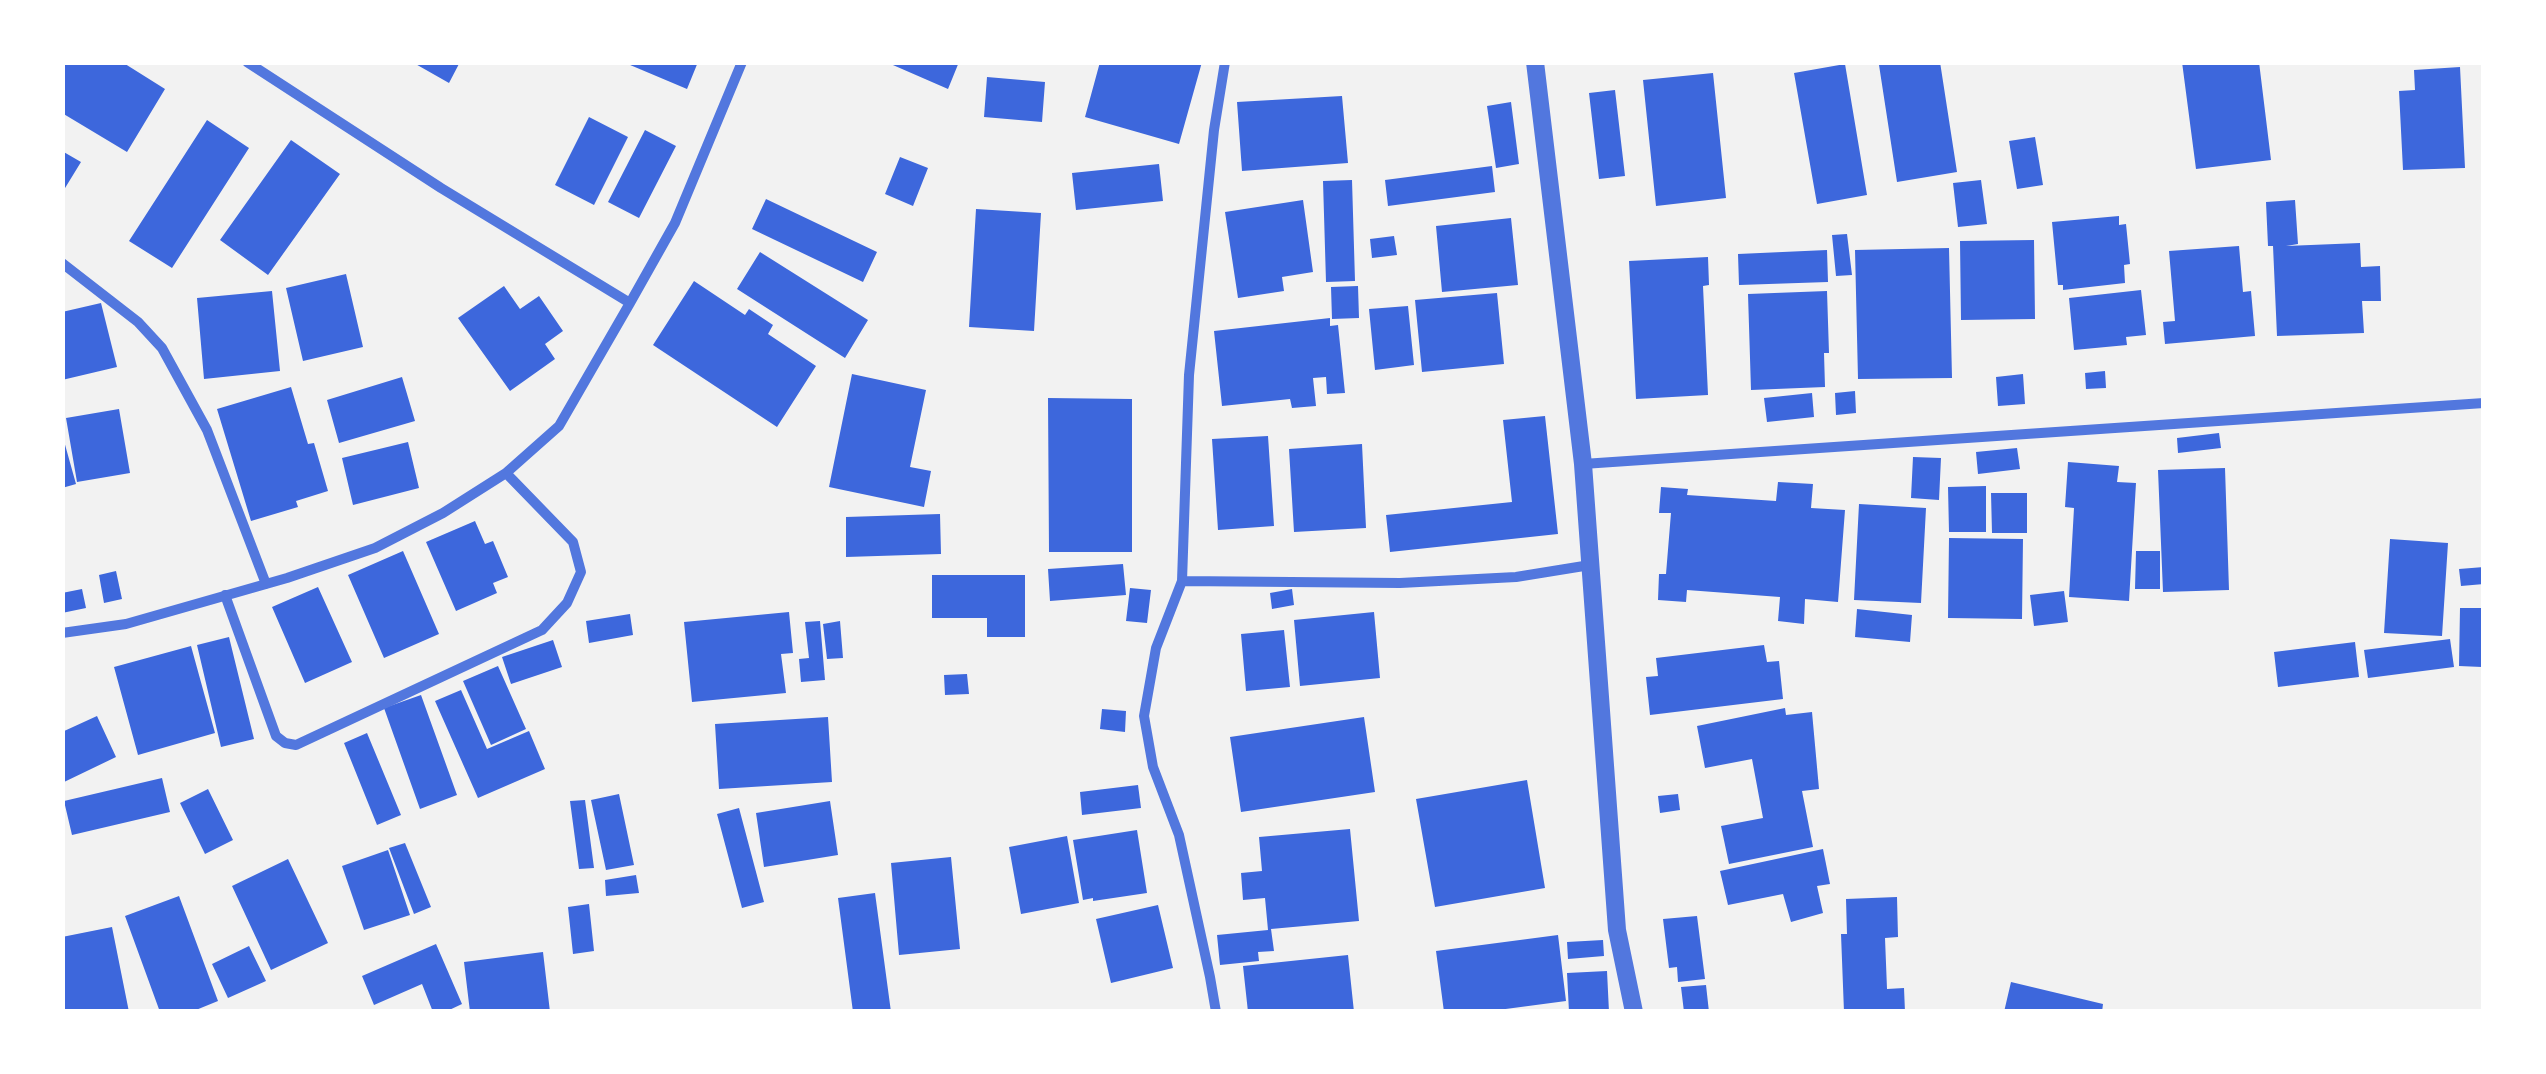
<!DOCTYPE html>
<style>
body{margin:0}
#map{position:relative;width:2546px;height:1074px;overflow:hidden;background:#f2f2f2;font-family:Barlow,sans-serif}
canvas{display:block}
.frame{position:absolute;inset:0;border:65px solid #fff;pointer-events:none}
</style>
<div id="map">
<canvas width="2546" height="1074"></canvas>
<div class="frame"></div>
</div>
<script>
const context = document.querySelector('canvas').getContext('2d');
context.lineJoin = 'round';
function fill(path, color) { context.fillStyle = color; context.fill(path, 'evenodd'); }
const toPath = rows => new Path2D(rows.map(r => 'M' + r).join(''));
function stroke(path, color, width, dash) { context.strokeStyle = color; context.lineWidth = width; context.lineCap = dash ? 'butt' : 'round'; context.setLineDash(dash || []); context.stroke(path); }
const building = toPath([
 [62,62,122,62,165,89,127,152,62,113],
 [412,62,460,62,449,83],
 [623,62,698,62,687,89],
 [886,62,959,62,948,89],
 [1100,62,1202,62,1179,144,1085,117],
 [1896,62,1940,62,1957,172,1897,182,1879,65],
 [2182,62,2259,62,2271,160,2196,169],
 [1845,64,1867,195,1817,204,1794,73],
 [2460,67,2465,168,2403,170,2399,91,2415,90,2414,70],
 [1713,73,1726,198,1656,206,1643,80],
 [987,77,1045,82,1042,122,984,117],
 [1615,90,1625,176,1599,179,1589,93],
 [1342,96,1348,163,1242,171,1237,102],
 [1511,102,1519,164,1496,168,1487,106],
 [589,117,628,137,594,205,555,185],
 [207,120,249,148,172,268,129,241],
 [645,130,676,146,639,218,608,202],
 [2035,137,2043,185,2017,189,2009,141],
 [291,140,340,174,268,275,220,240],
 [62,151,81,162,62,193],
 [900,157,928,168,913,206,885,194],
 [1159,164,1163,201,1076,210,1072,173],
 [1492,166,1495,192,1388,206,1385,180],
 [1352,180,1355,281,1326,282,1323,181],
 [1981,180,1987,224,1958,227,1953,183],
 [766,199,877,252,863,282,752,229],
 [1303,200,1313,272,1282,277,1284,291,1238,298,1225,212],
 [2295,200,2298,244,2286,246,2360,243,2361,267,2380,266,2381,301,2362,301,2364,333,2277,336,2273,246,2268,246,2266,202],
 [976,209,1041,213,1034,331,969,327],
 [2119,216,2119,225,2126,224,2130,264,2124,265,2125,283,2063,290,2063,285,2058,285,2052,222],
 [1511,218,1518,285,1442,292,1436,226],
 [1847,234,1852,275,1836,276,1832,235],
 [1394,236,1397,255,1372,258,1370,239],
 [2034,240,2035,319,1961,320,1960,241],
 [2239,246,2243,292,2251,291,2255,336,2165,344,2163,322,2175,321,2169,251],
 [1949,248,1952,378,1858,379,1855,250],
 [1827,250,1828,282,1739,285,1738,254],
 [760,252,868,320,845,358,737,289],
 [1708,257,1709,285,1703,286,1708,395,1636,399,1629,261],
 [346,274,363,347,303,361,286,288],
 [694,281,745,315,749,309,773,325,768,334,816,366,777,427,653,345],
 [504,286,520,309,539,296,563,331,545,344,555,359,510,391,458,318],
 [1358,286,1359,318,1332,319,1331,287],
 [2141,290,2146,335,2126,337,2127,345,2074,350,2069,298],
 [272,291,280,371,204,379,197,298],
 [1827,291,1829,353,1824,353,1825,387,1751,390,1748,294],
 [1497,293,1504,364,1422,372,1415,300],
 [101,303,117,367,62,380,62,312],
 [1408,306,1414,365,1375,370,1369,309],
 [1330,318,1330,326,1338,325,1345,393,1327,394,1326,377,1313,378,1316,406,1292,408,1290,399,1222,406,1214,331],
 [2105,371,2106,388,2086,389,2085,373],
 [852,374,926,390,910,467,931,471,924,507,829,487],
 [2023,374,2025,404,1998,406,1996,377],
 [402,377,415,421,339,443,327,400],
 [291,387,308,444,314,443,328,491,296,501,298,507,251,521,217,409],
 [1855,391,1856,413,1836,415,1835,393],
 [1812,393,1814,417,1767,422,1764,398],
 [1048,398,1132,399,1132,552,1049,552],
 [119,409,130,473,77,482,66,418],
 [1545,416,1558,534,1390,552,1386,515,1512,502,1503,420],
 [2219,433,2221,448,2178,453,2177,438],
 [1268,436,1274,526,1218,530,1212,439],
 [64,441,76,484,62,488,62,442],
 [408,442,419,488,353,505,342,458],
 [1362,444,1366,528,1294,532,1289,449],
 [2017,448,2020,469,1978,474,1976,452],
 [1913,457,1941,458,1939,500,1911,498],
 [2068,462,2119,466,2117,482,2136,483,2129,601,2069,597,2074,508,2065,507],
 [2225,468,2229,590,2163,592,2158,470],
 [1778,482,1813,484,1811,508,1845,510,1838,602,1805,599,1804,624,1778,621,1780,597,1687,590,1686,602,1658,600,1659,574,1666,574,1671,513,1659,513,1661,487,1688,489,1687,495,1776,501],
 [1986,486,1986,532,1949,532,1948,487],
 [1991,493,2027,493,2027,533,1992,533],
 [1859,504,1926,508,1921,603,1854,600],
 [940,514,941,554,846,557,846,517],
 [475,521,485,544,493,541,508,577,493,583,497,593,456,611,426,542],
 [1949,538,2023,539,2022,619,1948,618],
 [2390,539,2448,543,2442,636,2384,633],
 [403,551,439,634,384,658,348,575],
 [2136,551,2160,551,2160,589,2135,589],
 [1123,564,1126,595,1050,601,1048,569],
 [2484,567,2484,584,2461,586,2459,569],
 [116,571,122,599,104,603,99,575],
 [932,575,1025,575,1025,637,987,637,987,618,932,618],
 [318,587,352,662,305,683,272,607],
 [1130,588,1151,590,1147,623,1126,621],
 [82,589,86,608,62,613,62,593],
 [1292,589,1294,605,1272,609,1270,593],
 [2064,591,2068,622,2034,626,2030,595],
 [2460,608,2483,608,2482,667,2459,666],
 [1857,609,1912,615,1910,642,1855,637],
 [789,612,793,653,781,654,786,693,692,702,684,622],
 [1374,612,1380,678,1300,686,1294,620],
 [630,614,633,635,589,643,586,621],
 [820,621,825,680,801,682,799,659,809,658,805,622],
 [840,621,843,658,827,659,823,624],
 [1284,630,1290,687,1246,691,1241,634],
 [229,637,254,739,221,747,197,645],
 [2450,639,2454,667,2368,678,2364,650],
 [553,640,562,667,511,684,502,657],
 [2355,642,2359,677,2278,687,2274,652],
 [1764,645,1767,662,1779,661,1783,699,1650,715,1646,677,1658,676,1656,658],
 [191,646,215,733,138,755,114,667],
 [498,666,526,729,491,745,463,681],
 [967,674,969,694,945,695,944,675],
 [461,690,487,749,529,731,545,769,478,798,435,701],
 [421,695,457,795,420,809,384,708],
 [1785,708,1786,715,1812,712,1819,789,1802,791,1813,847,1729,864,1721,826,1763,818,1752,759,1705,768,1697,726],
 [1102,709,1126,711,1125,732,1100,729],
 [97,716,116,757,62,783,62,732],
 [828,717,832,782,719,789,715,724],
 [1364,717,1375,792,1241,812,1230,737],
 [367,733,401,815,377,825,344,743],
 [162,778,170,812,72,835,64,801],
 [1527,780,1545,888,1435,907,1416,799],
 [1138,785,1141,808,1082,815,1080,792],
 [208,789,233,840,205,854,180,803],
 [619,794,634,865,606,870,591,800],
 [1678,794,1680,810,1660,813,1658,796],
 [585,800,594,868,579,869,570,801],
 [830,801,838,855,764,867,756,813],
 [739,808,764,902,742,908,717,814],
 [1350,829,1359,921,1271,929,1274,951,1258,952,1259,961,1220,965,1217,935,1268,930,1265,898,1243,900,1241,873,1262,871,1259,837],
 [1137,830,1147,893,1093,901,1093,898,1083,900,1073,840],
 [1067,836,1079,903,1021,914,1009,847],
 [405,843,431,907,414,914,389,848],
 [1823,849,1830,884,1817,886,1823,913,1791,922,1783,894,1728,905,1720,871],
 [388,850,410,915,364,930,342,866],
 [951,857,960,949,899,955,891,863],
 [288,859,328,943,271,970,232,886],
 [636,875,639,893,606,896,605,880],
 [875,893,891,1012,853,1012,838,898],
 [179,896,218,1001,191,1012,160,1012,125,916],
 [1897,897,1898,937,1885,938,1887,989,1904,988,1905,1012,1844,1012,1841,934,1847,934,1846,899],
 [589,904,594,951,573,954,568,907],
 [1158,905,1173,968,1111,983,1096,919],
 [1697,916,1705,979,1678,982,1677,967,1669,968,1663,919],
 [112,927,129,1012,62,1012,62,937],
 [1558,935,1566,1001,1483,1012,1444,1012,1436,951],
 [1603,940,1604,956,1568,959,1567,942],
 [436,944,462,1004,445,1012,433,1012,422,984,374,1005,362,976],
 [249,946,266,981,228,998,212,964],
 [543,952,550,1012,470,1012,464,962],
 [1348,955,1354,1012,1248,1012,1243,966],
 [1607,971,1609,1012,1569,1012,1567,973],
 [2011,982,2103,1004,2102,1012,2004,1012],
 [1706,985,1709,1012,1684,1012,1681,987]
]);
const minor = toPath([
 [247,62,441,188,630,303],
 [62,263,138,322,162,348,207,430,266,584],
 [1583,464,2484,403],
 [1182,581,1400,583,1516,577,1590,565],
 [225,595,276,736,285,743,296,745,542,630,567,603,581,572,573,542,506,473],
 [62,633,126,624,287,578,375,548,443,513,506,473,559,426,630,303,675,223,742,62],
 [1216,1012,1210,977,1179,835,1153,767,1144,716,1156,648,1182,581,1189,375,1214,130,1225,62]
]);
const tertiary = toPath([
 [1535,62,1583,464,1617,930,1634,1012]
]);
fill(building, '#3d67dc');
stroke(minor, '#5277de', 10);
stroke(tertiary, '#5277de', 18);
</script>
